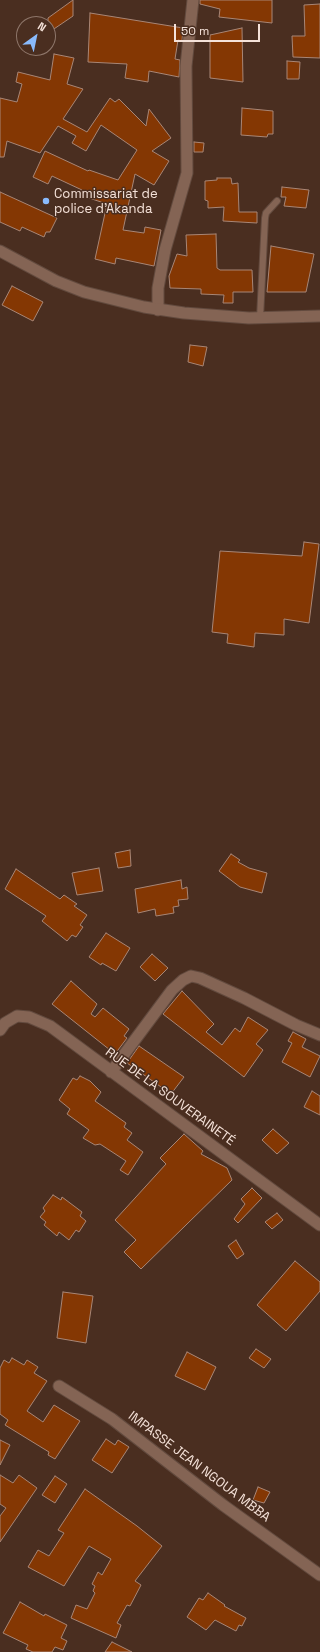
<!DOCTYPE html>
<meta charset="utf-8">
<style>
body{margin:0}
#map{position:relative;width:320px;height:1652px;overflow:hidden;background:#4a2e20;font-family:"Space Grotesk",sans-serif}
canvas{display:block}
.north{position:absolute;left:16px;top:16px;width:40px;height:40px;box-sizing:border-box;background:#4a2e20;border:1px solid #8e766a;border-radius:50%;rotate:33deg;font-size:11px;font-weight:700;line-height:16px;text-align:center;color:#f5e2d9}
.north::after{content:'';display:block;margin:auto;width:14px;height:18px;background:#89bafc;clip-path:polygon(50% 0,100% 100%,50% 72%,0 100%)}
.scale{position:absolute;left:174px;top:24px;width:86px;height:18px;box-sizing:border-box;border:2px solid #f5e2d9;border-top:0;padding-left:5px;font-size:12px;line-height:14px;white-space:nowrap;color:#f5e2d9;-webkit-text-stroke:3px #4a2e20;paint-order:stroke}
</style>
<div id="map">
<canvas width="320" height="1652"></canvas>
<div class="north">N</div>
<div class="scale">50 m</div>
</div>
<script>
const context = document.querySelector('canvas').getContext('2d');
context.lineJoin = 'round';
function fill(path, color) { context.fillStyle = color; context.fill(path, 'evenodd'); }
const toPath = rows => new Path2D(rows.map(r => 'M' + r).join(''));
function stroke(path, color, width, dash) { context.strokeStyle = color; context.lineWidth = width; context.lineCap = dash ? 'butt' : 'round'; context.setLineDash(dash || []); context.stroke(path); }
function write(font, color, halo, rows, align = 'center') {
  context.font = font + ' "Space Grotesk",sans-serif'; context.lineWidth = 3; context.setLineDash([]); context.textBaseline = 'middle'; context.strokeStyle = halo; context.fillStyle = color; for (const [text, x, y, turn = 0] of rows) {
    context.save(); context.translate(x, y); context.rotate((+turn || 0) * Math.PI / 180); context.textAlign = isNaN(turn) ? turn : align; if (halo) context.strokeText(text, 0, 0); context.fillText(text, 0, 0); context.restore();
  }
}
const building = toPath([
 [73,0,73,16,48,33,48,18,73,0],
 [200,0,272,0,272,23,219,17,220,9,200,4,200,0],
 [320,4,320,58,293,57,292,36,305,36,304,5,320,4],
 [90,13,183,28,182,41,178,40,175,59,180,60,179,77,149,71,148,82,125,78,127,64,88,62,90,13],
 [242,28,243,82,210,78,210,35,242,28],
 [54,54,74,58,67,84,83,89,63,119,87,132,110,98,115,102,119,99,146,126,149,109,171,138,152,151,169,161,154,185,135,174,123,230,144,233,145,227,161,230,154,266,116,258,115,264,95,259,107,204,80,195,82,190,52,176,48,184,33,177,45,151,88,171,89,170,118,180,137,150,101,125,86,151,72,143,76,136,58,126,40,153,7,141,4,157,0,157,0,98,17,102,22,84,16,82,18,72,50,80,54,54],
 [287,61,300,62,299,79,287,79,287,61],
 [242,108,273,111,273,134,268,134,267,137,241,135,242,108],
 [194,142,204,143,203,152,194,152,194,142],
 [217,178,231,178,232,184,238,183,239,212,257,212,257,223,223,221,224,207,208,208,208,201,205,200,205,181,217,180,217,178],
 [282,187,309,190,306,208,284,206,286,197,281,197,282,187],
 [0,192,57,218,50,232,46,232,44,237,22,227,20,231,0,222,0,192],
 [216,234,217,268,220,270,252,270,253,292,233,292,233,303,223,303,224,295,201,294,201,289,170,288,169,276,177,254,187,256,186,235,216,234],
 [271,246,314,254,306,292,267,292,271,246],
 [12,286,43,302,33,321,2,305,12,286],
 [190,345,207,347,203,366,188,362,190,345],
 [304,542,319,544,309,623,284,619,284,635,255,633,254,647,227,643,228,634,212,632,220,551,302,556,304,542],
 [130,850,131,866,118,868,115,853,130,850],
 [231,854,240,860,238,862,249,868,267,873,262,893,240,887,219,871,231,854],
 [99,868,103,891,77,895,72,873,99,868],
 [16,869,60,899,64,895,77,904,74,906,87,915,80,925,83,927,76,937,72,935,67,941,42,921,46,916,5,889,16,869],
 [181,880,182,889,187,887,188,899,178,900,179,906,173,907,174,913,156,916,155,909,138,913,135,889,181,880],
 [106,933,130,948,116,971,102,963,101,965,89,957,106,933],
 [152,954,168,968,155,981,140,967,152,954],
 [71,981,97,1004,91,1014,95,1017,103,1008,129,1029,124,1036,127,1038,115,1054,52,1004,71,981],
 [182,991,214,1024,206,1032,222,1045,235,1028,240,1032,248,1017,268,1030,256,1044,263,1050,244,1077,163,1014,182,991],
 [293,1032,306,1039,302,1047,320,1056,310,1077,282,1062,292,1043,288,1041,293,1032],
 [139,1046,184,1077,171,1094,127,1063,139,1046],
 [80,1076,90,1081,101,1092,95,1101,126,1123,124,1127,132,1133,127,1140,143,1152,128,1175,120,1170,126,1161,100,1144,95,1145,83,1138,89,1130,67,1114,70,1109,59,1100,73,1078,77,1080,80,1076],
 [312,1091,320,1096,320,1115,304,1107,312,1091],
 [273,1129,289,1143,277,1154,262,1140,273,1129],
 [184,1134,203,1151,201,1154,227,1168,232,1180,141,1269,124,1252,136,1240,115,1220,166,1164,160,1158,184,1134],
 [252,1188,262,1198,238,1223,234,1219,245,1204,241,1199,252,1188],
 [53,1195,61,1200,62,1197,82,1212,80,1216,86,1221,79,1232,76,1230,69,1240,59,1232,57,1236,44,1225,46,1222,40,1217,45,1211,43,1208,53,1195],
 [277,1213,283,1220,272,1229,265,1222,277,1213],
 [236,1240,244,1254,237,1259,228,1246,236,1240],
 [295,1261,320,1282,320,1291,286,1331,257,1305,295,1261],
 [63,1292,93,1296,86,1343,57,1338,63,1292],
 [256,1349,271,1359,264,1368,249,1358,256,1349],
 [187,1352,216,1367,205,1390,175,1376,187,1352],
 [12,1358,24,1365,27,1360,38,1367,34,1373,47,1381,27,1411,43,1422,54,1405,80,1421,55,1459,48,1455,49,1452,5,1425,8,1420,0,1414,0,1368,4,1360,9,1363,12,1358],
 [106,1439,115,1445,118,1440,129,1447,112,1473,92,1460,106,1439],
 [0,1440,10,1445,0,1465,0,1440],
 [0,1475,13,1483,19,1475,37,1488,0,1542,0,1516,6,1508,0,1504,0,1475],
 [55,1476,67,1484,55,1503,42,1495,55,1476],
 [258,1487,270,1492,264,1503,253,1500,258,1487],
 [85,1489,137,1526,162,1546,135,1581,141,1585,130,1606,127,1605,117,1623,121,1625,116,1638,71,1618,76,1605,87,1609,95,1593,93,1591,95,1586,92,1584,98,1572,102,1575,111,1559,89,1546,64,1586,28,1567,38,1550,49,1556,64,1533,58,1530,85,1489],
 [208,1593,225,1605,224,1606,246,1618,242,1626,239,1625,236,1631,215,1620,206,1630,187,1617,199,1598,203,1600,208,1593],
 [20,1602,44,1616,45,1614,67,1625,61,1638,67,1641,63,1650,55,1647,52,1652,33,1652,26,1649,28,1645,3,1633,20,1602],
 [112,1642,132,1652,105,1652,112,1642]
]);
const service = toPath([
 [260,318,265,218,266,213,277,201]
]);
const minor = toPath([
 [158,310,158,288,165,250,187,173,186,66,193,0],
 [0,1030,5,1023,17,1016,29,1017,50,1026,320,1225],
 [111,1072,172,990,183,980,191,976,200,978,244,998,296,1025,320,1035],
 [59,1386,112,1419,223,1505,320,1575]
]);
const tertiary = toPath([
 [0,251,56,281,84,292,144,307,184,313,249,318,320,316]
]);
const markers = [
 [46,201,4,"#89bafc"]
];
const poiNames = [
 ["Commissariat de",54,194],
 ["police d'Akanda",54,209]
];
const streetNames = [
 ["RUE DE LA SOUVERAINETÉ",170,1097,36],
 ["IMPASSE JEAN NGOUA MBBA",199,1467,37]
];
fill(building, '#843703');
stroke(building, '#a88676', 1);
stroke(service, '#624a3e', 8);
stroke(minor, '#624a3e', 13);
stroke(tertiary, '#624a3e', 13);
stroke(service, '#846454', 6);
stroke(minor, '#846454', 11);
stroke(tertiary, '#846454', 11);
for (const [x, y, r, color] of markers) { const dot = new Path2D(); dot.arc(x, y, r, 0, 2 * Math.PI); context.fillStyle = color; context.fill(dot); stroke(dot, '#4a2e20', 1.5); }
write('13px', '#f5e2d9', '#4a2e20', poiNames, 'left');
write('13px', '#f5e2d9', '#4a2e20', streetNames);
</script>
